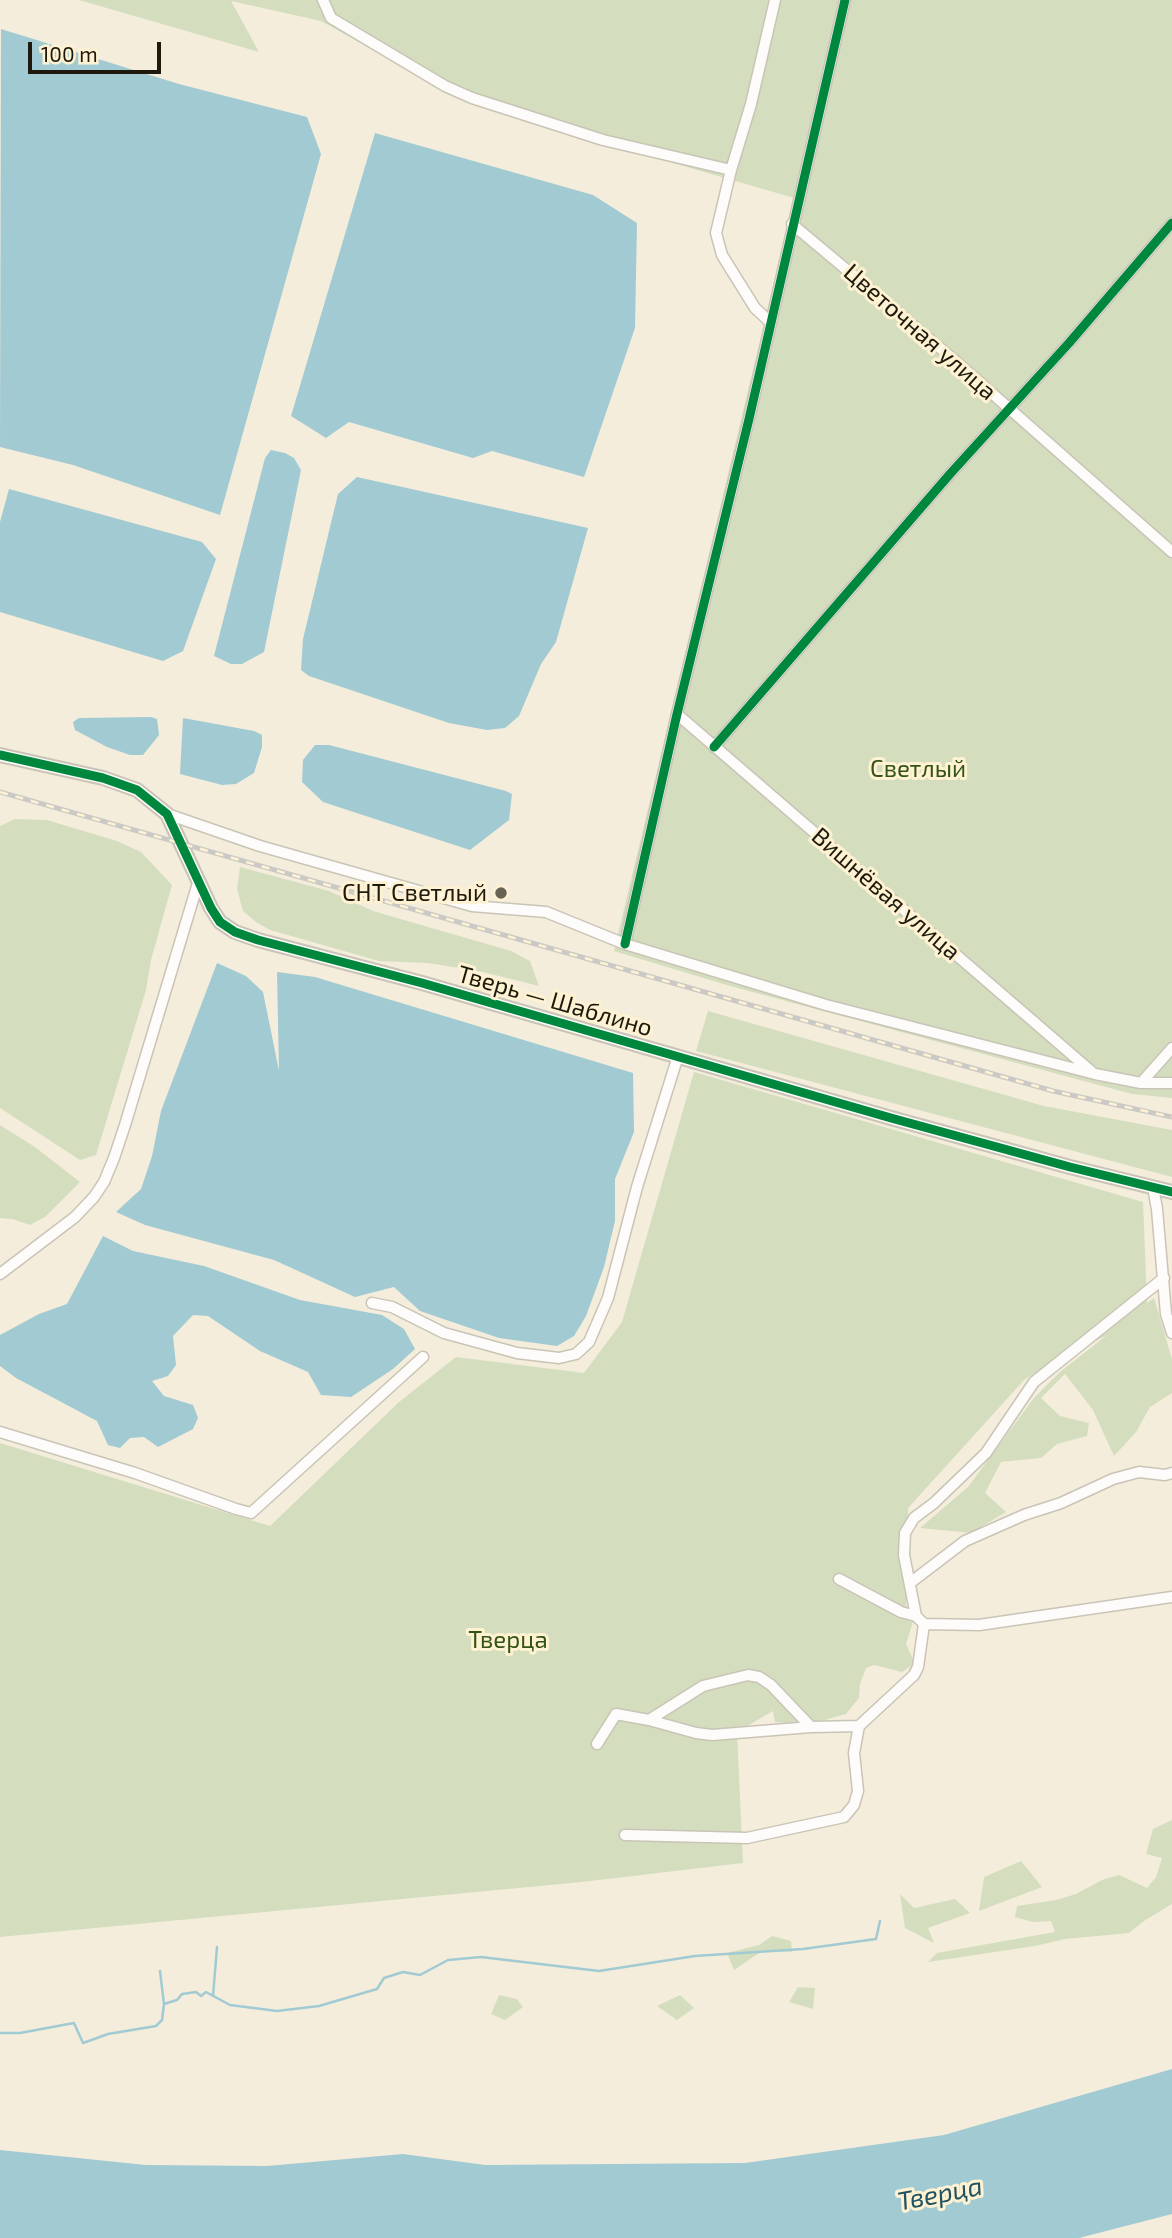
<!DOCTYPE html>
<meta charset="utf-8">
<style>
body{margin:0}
#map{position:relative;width:1172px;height:2238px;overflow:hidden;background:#f4eddc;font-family:"Exo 2",sans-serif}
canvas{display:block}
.scale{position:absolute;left:28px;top:42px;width:133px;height:32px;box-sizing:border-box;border:4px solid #1d190d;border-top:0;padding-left:9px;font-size:21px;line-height:24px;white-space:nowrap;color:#1d190d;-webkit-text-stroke:5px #fef2d2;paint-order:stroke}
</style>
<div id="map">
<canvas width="1172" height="2238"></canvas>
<div class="scale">100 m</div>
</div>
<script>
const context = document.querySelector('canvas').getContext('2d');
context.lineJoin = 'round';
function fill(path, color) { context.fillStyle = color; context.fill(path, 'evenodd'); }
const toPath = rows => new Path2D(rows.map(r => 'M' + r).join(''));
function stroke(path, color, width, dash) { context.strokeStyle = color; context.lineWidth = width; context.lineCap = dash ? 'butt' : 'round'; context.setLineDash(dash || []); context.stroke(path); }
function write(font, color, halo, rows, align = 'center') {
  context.font = font + ' "Exo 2",sans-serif'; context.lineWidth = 6; context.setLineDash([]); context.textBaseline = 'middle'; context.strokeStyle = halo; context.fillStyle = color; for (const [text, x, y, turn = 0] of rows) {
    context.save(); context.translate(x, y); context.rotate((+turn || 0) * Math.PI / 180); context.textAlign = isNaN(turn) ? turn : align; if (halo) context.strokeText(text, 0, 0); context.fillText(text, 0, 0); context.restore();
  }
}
const green = toPath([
 [79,0,1172,0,1172,1098,1132,1094,730,986,614,951,794,198,473,105,321,21,231,1,259,52],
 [15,819,47,820,117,841,141,852,172,885,151,960,146,990,96,1155,80,1160,0,1108,0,826],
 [240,867,329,891,373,911,511,951,530,961,539,986,483,972,428,963,379,961,270,930,256,922,243,911,237,889],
 [708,1011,1044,1106,1172,1130,1172,1177,696,1051],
 [694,1072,1143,1202,1147,1303,1154,1298,1172,1359,1172,1393,1150,1407,1136,1432,1114,1456,1093,1410,1065,1374,1041,1398,1060,1416,1089,1423,1087,1436,1057,1444,1041,1458,1001,1462,985,1493,1006,1512,971,1533,920,1528,968,1487,1034,1398,1060,1372,1107,1335,1025,1379,908,1508,906,1620,913,1622,906,1644,915,1663,902,1672,874,1665,866,1668,860,1684,859,1698,846,1714,806,1725,775,1722,773,1711,737,1732,743,1863,582,1882,0,1937,0,1443,270,1526,399,1402,456,1357,584,1373,622,1322],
 [0,1125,35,1147,80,1182,45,1217,30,1225,12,1219,0,1218],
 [1172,1820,1172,1904,1144,1921,1129,1933,1065,1939,1035,1946,928,1962,937,1953,1055,1932,1051,1921,1033,1922,1015,1917,1017,1906,1056,1900,1076,1894,1102,1880,1119,1875,1147,1888,1156,1877,1162,1858,1146,1854,1153,1829],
 [1021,1861,1042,1887,979,1911,984,1877],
 [900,1894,914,1908,955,1899,970,1913,928,1928,934,1943,905,1928],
 [772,1936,791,1941,792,1952,762,1951,734,1970,727,1953,759,1945],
 [798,1987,815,1988,813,2009,789,2002],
 [499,1995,517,1999,523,2007,505,2020,491,2014],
 [680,1995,694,2008,677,2020,657,2006]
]);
const water = toPath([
 [1,29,179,84,307,117,321,154,220,515,73,465,0,447],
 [375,133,593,195,637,223,635,328,584,477,492,451,473,458,349,422,326,438,291,416],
 [271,450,285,453,294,458,301,470,264,652,242,664,231,664,214,656,265,458],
 [357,477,588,528,556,642,541,664,519,716,505,728,487,730,449,723,309,676,301,670,303,639,338,494],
 [9,489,202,542,216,559,183,651,163,661,0,612,0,522],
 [151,717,157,719,159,735,143,755,130,755,107,747,75,730,73,722,79,718],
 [183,718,254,731,262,735,262,747,254,773,236,784,222,785,180,774],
 [315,745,329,745,506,791,512,794,509,820,470,850,323,802,302,782,303,760],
 [217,963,246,976,263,992,279,1071,277,972,315,977,633,1073,634,1132,615,1179,615,1221,604,1267,586,1316,574,1336,557,1346,499,1338,420,1311,394,1287,355,1297,274,1260,145,1225,116,1212,141,1189,152,1156,161,1111],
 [103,1236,133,1251,204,1266,300,1300,382,1315,404,1329,415,1349,393,1369,351,1397,321,1395,308,1372,260,1351,208,1316,193,1315,173,1336,176,1365,168,1376,152,1381,164,1396,193,1405,198,1418,193,1429,158,1447,144,1437,130,1438,120,1448,108,1445,97,1421,16,1378,0,1366,0,1335,39,1314,67,1304],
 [1172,2069,1172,2214,1079,2238,0,2238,0,2150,146,2165,267,2166,403,2154,485,2165,745,2163,944,2135]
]);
const stream = toPath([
 [213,1996,217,1947],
 [164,2004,177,2000,182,1994,196,1992,201,1996,206,1992,230,2005,277,2011,319,2006,377,1989,384,1978,403,1972,420,1975,448,1960,481,1957,599,1971,695,1956,803,1949,876,1939,880,1921],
 [0,2033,20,2033,74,2023,83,2043,108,2034,156,2026,162,2020,164,2004,160,1971]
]);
const minor = toPath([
 [323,0,331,18,445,86,472,98,603,140,731,170,716,233,722,255,755,308,770,322],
 [731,170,751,104,775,0],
 [792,224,952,358,1172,552],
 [677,714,1092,1072],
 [714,747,950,474,1069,343,1172,223],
 [167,814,260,846,472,906,546,912,625,944,826,1005,1095,1074,1141,1083,1172,1048],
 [625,944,677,714,749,419,845,0],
 [1141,1083,1172,1083],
 [1153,1187,1157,1209,1166,1314,1172,1333],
 [0,1274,75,1217,94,1197,104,1182,114,1158,125,1125,198,883],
 [372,1303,392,1307,444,1333,517,1353,559,1358,576,1354,589,1342,608,1298,637,1187,678,1056],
 [0,1432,135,1473,236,1509,251,1513,423,1357],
 [839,1579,901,1612,916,1616,904,1555,905,1533,914,1518,934,1503,986,1453,1034,1382,1164,1278],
 [910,1583,965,1541,1024,1515,1061,1503,1113,1479,1139,1472,1165,1475,1172,1473],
 [924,1624,979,1625,1172,1597],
 [649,1720,696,1733,712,1735,811,1727],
 [597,1744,616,1714,649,1720,703,1686,748,1675,759,1677,771,1685,811,1727,859,1726,914,1675,918,1667,924,1624,916,1616],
 [625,1835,747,1838,844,1817,854,1805,858,1791,854,1753,859,1726]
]);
const tertiary = toPath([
 [0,755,103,778,137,790,167,814,211,908,220,922,235,932,258,940,422,983,891,1118,1070,1167,1172,1192]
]);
const rail = toPath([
 [0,792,1053,1091,1172,1117]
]);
const cycleway = toPath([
 [714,747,950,474,1069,343,1172,223],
 [0,755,103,778,137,790,167,814,211,908,220,922,235,932,258,940,422,983,891,1118,1070,1167,1172,1192],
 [625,944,677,714,749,419,845,0]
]);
const markers = [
 [501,893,7,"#686355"]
];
const streetNames = [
 ["Цветочная улица",920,332,41],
 ["Вишнёвая улица",886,894,41],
 ["Тверь — Шаблино",555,1001,16]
];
const parkNames = [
 ["Светлый",918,769],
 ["Тверца",508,1640]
];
const poiNames = [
 ["СНТ Светлый",487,893]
];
const waterNames = [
 ["Тверца",940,2194,-11]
];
fill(green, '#d4debf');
fill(water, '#a1cad3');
stroke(stream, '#a1cad3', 2.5);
stroke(minor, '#c9c4b6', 13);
stroke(tertiary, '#c9c4b6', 16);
stroke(minor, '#fdfcfa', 10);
stroke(tertiary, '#fdfcfa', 12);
stroke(rail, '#cbc9c5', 5);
stroke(rail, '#fef2d2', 2.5, [8]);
stroke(cycleway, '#00873e', 9);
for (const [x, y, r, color] of markers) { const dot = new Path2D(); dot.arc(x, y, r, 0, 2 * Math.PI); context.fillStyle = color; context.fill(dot); stroke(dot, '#fef2d2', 2.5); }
write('24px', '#1d190d', '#fef2d2', streetNames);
write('24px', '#335414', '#fef2d2', parkNames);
write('24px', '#1d190d', '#fef2d2', poiNames, 'right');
write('italic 26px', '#205362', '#fef2d2', waterNames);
</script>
